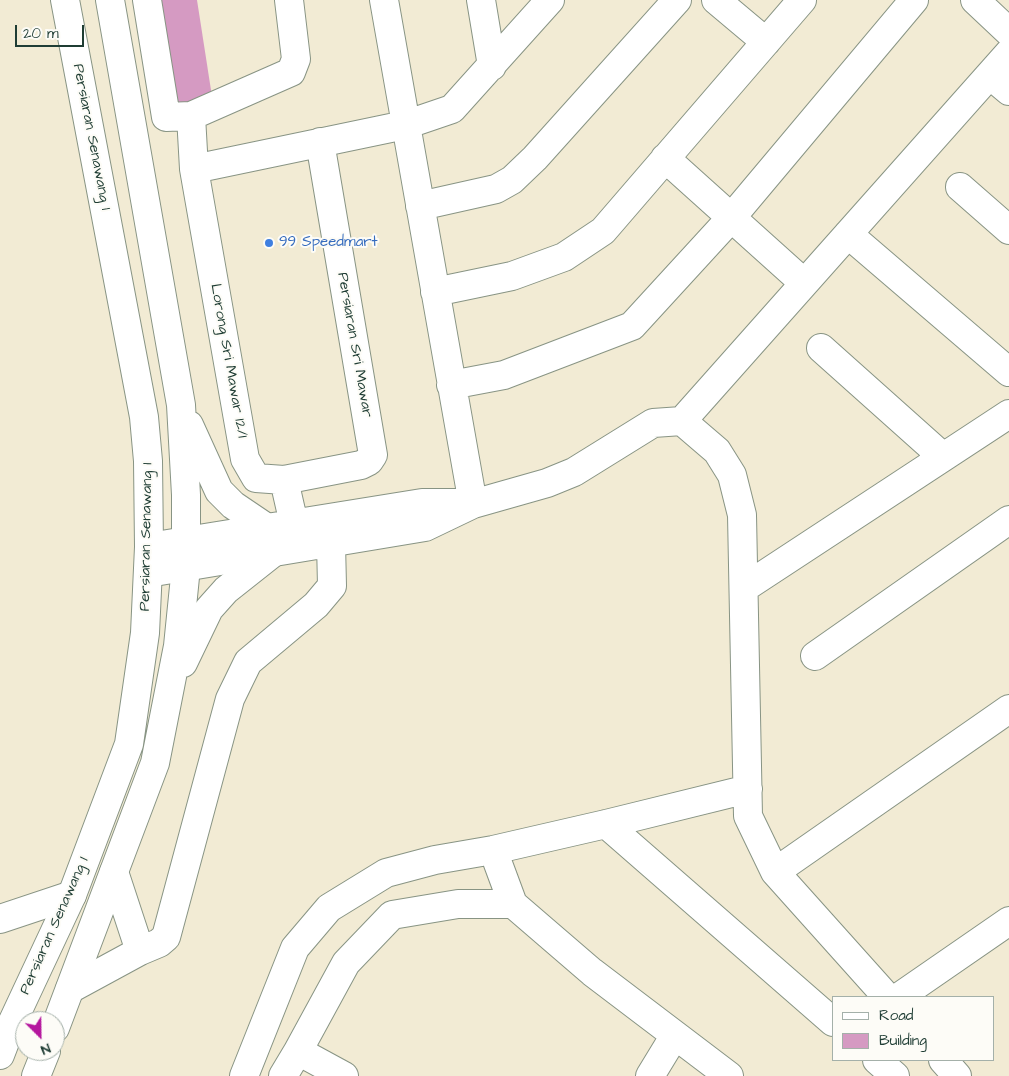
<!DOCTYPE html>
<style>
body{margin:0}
#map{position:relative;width:1009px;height:1076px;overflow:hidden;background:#f2ebd4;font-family:"Architects Daughter",sans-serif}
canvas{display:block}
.legend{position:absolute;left:832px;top:996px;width:162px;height:65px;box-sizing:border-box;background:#fdfcf7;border:1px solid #a4b0a9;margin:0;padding:6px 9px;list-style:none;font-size:15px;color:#1f3d34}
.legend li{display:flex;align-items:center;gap:10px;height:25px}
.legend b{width:25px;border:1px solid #a4b0a9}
.north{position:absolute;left:15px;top:1011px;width:50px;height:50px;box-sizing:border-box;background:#fdfcf7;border:1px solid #a4b0a9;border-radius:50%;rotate:157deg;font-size:14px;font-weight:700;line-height:20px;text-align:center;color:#1f3d34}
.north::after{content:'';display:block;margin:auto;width:18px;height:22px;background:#b5179e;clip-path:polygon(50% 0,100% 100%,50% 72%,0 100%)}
.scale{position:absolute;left:15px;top:25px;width:69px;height:22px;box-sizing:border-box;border:2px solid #1f3d34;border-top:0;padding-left:6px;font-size:15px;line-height:18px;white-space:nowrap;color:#1f3d34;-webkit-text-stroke:4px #fdfcf7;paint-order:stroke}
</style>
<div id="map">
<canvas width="1009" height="1076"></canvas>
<ul class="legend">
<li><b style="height:6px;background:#fff"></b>Road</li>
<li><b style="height:14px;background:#d59ac2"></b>Building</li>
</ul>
<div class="north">N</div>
<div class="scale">20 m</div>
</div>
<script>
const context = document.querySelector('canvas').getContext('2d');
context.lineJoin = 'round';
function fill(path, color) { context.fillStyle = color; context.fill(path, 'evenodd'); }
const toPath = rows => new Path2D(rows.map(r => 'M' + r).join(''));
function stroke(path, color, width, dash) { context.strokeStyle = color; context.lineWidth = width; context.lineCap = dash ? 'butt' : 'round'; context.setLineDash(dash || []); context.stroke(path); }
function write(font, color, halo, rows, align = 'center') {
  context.font = font + ' "Architects Daughter",sans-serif'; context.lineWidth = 4; context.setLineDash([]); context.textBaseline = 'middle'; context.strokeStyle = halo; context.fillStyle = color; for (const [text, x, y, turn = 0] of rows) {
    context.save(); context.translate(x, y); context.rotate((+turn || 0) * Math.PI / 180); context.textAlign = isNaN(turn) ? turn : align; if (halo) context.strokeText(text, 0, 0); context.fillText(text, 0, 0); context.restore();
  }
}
const building = toPath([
 [159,0,197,0,213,103,176,109]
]);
const minor = toPath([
 [147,0,166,117,191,116,194,169,245,459,256,478,284,480,294,524],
 [384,0,473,504],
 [481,0,492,66],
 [716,0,766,42],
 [975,0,1009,32],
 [990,75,1009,91],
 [191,116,291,72,296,59,289,0],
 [665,158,804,283],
 [194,169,405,125,452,109,550,0],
 [960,187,1009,230],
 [420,206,496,189,512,180,535,158,677,0],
 [848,234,1009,372],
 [435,292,512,276,564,257,603,231,802,0],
 [821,348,943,457],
 [451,385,504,375,632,326,731,218,914,0],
 [682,421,1009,53],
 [284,480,361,465,369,461,373,455,320,142],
 [149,547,422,503,469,503],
 [148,573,425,527,473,504,547,483,574,472,653,423,682,421,717,451,732,475,742,515,748,816,775,872,887,997],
 [744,588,1009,414],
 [815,656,1009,520],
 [606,824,833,1022],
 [493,850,513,904,592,972,675,1035,650,1076],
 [114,872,140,951],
 [775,872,1009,709],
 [0,919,72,895],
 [70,989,140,951,159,943,166,937,230,699,248,662,316,605,332,586,331,543],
 [899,997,1009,921],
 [675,1035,729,1076],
 [298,1051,346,963,392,915,458,904,513,904],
 [877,1060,895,1076],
 [943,1060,957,1076],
 [244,1076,295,948,329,908,386,873,435,860,493,850,606,824,748,789],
 [283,1076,298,1051,344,1076]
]);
const major = toPath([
 [189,425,219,491,233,505,267,528],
 [183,663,209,609,226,590,274,552],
 [55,1028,155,763,178,646,186,567,186,495,181,405,110,0],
 [0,1055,13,1021,72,895,129,744,145,633,149,547,148,461,144,417,65,0],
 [36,1076,46,1051]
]);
const markers = [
 [269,243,5,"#3f7fe0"]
];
const streetNames = [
 ["Persiaran Senawang 1",91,137,79],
 ["Persiaran Sri Mawar",354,345,80],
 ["Lorong Sri Mawar 12/1",228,361,80],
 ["Persiaran Senawang 1",147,537,-89],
 ["Persiaran Senawang 1",55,926,-66]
];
const shopNames = [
 ["99 Speedmart",279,243]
];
fill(building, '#d59ac2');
stroke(minor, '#889484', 30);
stroke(major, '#889484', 30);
stroke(minor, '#fff', 28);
stroke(major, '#fff', 28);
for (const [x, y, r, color] of markers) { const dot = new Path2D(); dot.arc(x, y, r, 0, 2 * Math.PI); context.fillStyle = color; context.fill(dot); stroke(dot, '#fdfcf7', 2); }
write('15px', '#1f3d34', '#fdfcf7', streetNames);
write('15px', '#366cbe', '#fdfcf7', shopNames, 'left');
</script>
